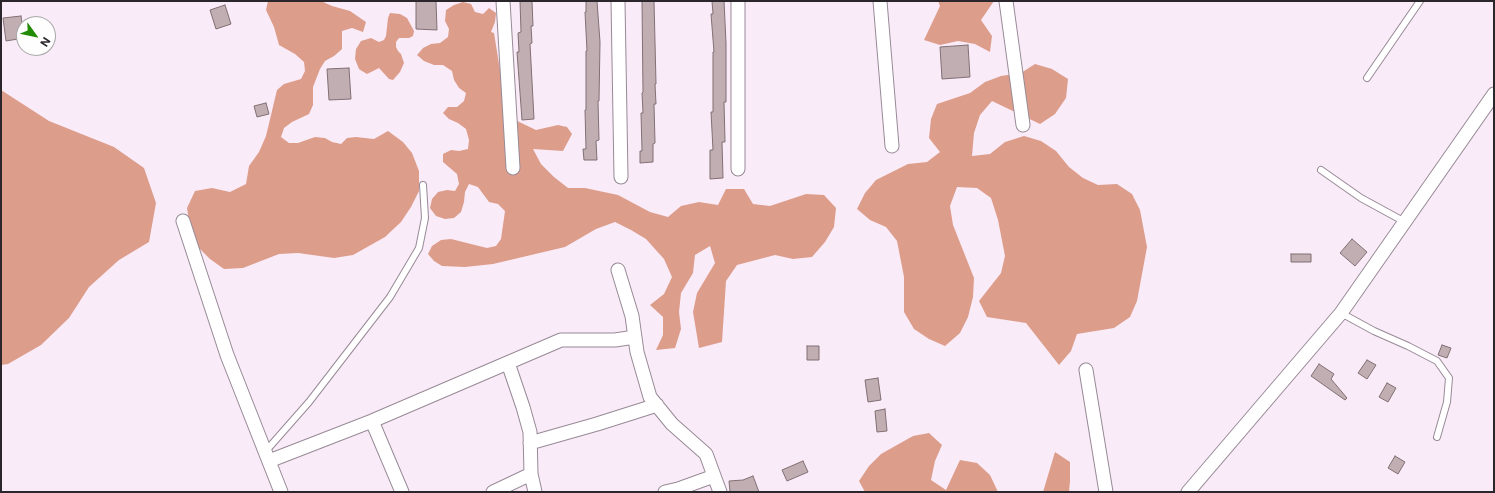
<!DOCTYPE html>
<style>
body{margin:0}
#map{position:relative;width:1495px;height:493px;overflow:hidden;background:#faebf8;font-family:Inter,sans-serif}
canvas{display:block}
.frame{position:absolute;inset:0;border:2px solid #2b262b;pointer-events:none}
.north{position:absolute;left:16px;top:16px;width:40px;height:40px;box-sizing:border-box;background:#fefefe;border:1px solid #aaa8aa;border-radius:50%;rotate:123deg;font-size:11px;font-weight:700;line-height:16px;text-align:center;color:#2b262b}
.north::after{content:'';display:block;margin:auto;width:14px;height:18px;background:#228b05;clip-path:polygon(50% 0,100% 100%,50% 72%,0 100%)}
</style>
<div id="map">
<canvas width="1495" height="493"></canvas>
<div class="frame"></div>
<div class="north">N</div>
</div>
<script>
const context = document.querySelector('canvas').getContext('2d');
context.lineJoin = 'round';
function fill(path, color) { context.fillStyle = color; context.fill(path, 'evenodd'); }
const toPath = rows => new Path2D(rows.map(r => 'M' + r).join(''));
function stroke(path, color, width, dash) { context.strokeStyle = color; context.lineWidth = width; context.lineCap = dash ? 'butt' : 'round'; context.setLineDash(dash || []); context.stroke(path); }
const forest = toPath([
 [268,1,321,1,332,6,350,11,366,22,363,32,352,28,342,31,342,49,334,56,325,61,320,69,313,87,313,105,309,114,292,122,284,128,281,137,289,143,298,143,315,137,325,138,332,142,341,144,347,138,356,137,374,139,388,131,403,142,412,153,419,171,419,191,411,207,401,222,385,237,353,255,334,258,298,253,279,254,243,268,224,269,210,259,197,246,190,227,187,208,195,191,212,188,230,192,246,184,249,166,259,152,266,136,277,90,284,84,301,79,305,71,304,62,295,54,279,45,274,27,266,10],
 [938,1,994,1,981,20,992,36,990,52,975,44,958,41,940,45,924,40,940,6],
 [463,2,471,4,475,12,483,14,489,8,496,13,495,22,491,32,494,33,507,114,513,119,536,130,558,125,567,127,572,134,563,151,533,149,541,164,554,177,568,188,585,188,618,195,650,212,668,217,681,206,699,202,718,205,726,189,744,189,753,204,770,206,806,194,824,195,836,208,834,227,825,242,812,257,793,259,775,255,737,265,726,281,722,342,699,348,693,312,697,293,715,263,710,246,695,255,693,273,681,293,679,312,681,329,675,348,656,350,663,335,663,317,650,305,664,294,672,277,664,259,646,239,631,230,615,222,596,229,565,247,493,264,465,267,442,266,434,261,428,254,432,246,441,240,451,239,487,248,496,246,501,239,505,211,498,204,489,202,478,187,469,184,465,192,464,202,461,212,454,218,445,219,436,216,430,208,432,199,438,192,447,190,455,191,459,184,457,174,443,162,443,154,451,150,459,151,468,149,469,140,466,129,458,123,449,119,443,113,448,107,457,107,464,101,466,93,459,88,454,80,452,71,443,65,434,65,424,61,417,55,423,48,431,44,440,43,448,37,449,29,445,21,446,10,454,5],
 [390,13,400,14,407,18,414,31,413,36,409,38,399,38,396,42,396,47,398,51,401,54,404,63,400,72,393,80,389,79,379,68,367,74,362,71,359,69,355,59,356,49,361,41,371,38,379,42,384,40,386,36,388,18],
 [1035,64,1052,69,1068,79,1066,98,1055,114,1040,124,992,101,980,115,974,133,972,156,990,154,1005,142,1024,136,1041,141,1056,151,1069,167,1083,178,1098,185,1117,184,1132,194,1140,210,1147,247,1137,301,1130,317,1114,328,1077,334,1071,351,1059,365,1026,323,987,317,979,301,1001,273,1005,256,998,220,991,198,977,188,957,187,950,206,953,225,974,278,973,297,968,317,960,333,945,346,929,339,914,329,904,312,904,277,897,241,886,227,870,220,857,209,865,193,876,180,908,164,927,162,940,152,929,138,931,119,937,104,970,93,985,82,1001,76,1021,73],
 [1,90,49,121,114,147,144,168,156,203,149,242,119,260,89,287,69,318,41,345,8,364,1,365],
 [929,433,942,445,935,461,931,480,946,490,960,460,977,463,990,475,998,492,865,492,859,481,869,466,881,454,913,436],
 [1055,452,1070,462,1070,481,1069,492,1043,492]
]);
const building = toPath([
 [416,1,436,1,437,30,416,29,416,1],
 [520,1,532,1,533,26,531,26,532,43,530,44,534,119,522,120,517,52,519,52,518,33,521,32,520,1],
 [586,1,597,1,600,42,599,101,598,101,599,140,596,141,597,160,584,160,583,149,586,149,585,110,586,110,586,51,587,51,585,12,586,12,586,1],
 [642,1,654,1,656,84,655,84,656,104,654,104,655,143,653,144,653,162,640,163,640,151,642,151,641,113,643,113,642,93,643,92,642,1],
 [712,1,724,1,726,43,726,102,724,102,725,142,722,142,723,178,710,179,710,150,713,150,711,112,713,112,713,52,714,52,711,14,713,14,712,1],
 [225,5,231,24,216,29,210,10,225,5],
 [21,16,24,38,6,41,3,18,21,16],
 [968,45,970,77,942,79,940,47,968,45],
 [349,68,351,99,329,100,327,69,349,68],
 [266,103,269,114,257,117,254,106,266,103],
 [1352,239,1367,252,1355,266,1340,253,1352,239],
 [1291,254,1311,254,1311,262,1291,262,1291,254],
 [1442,345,1451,348,1447,358,1438,355,1442,345],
 [807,346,819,346,819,360,807,360,807,346],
 [1367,360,1376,365,1367,379,1358,373,1367,360],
 [1319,364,1334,374,1331,379,1347,398,1345,400,1311,376,1319,364],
 [878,378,881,400,868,402,865,380,878,378],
 [1387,383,1396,388,1388,402,1379,397,1387,383],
 [885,409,887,431,877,432,875,411,885,409],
 [1395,456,1405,462,1398,474,1388,468,1395,456],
 [803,461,808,472,787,481,782,470,803,461],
 [753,476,759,492,730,492,729,481,743,480,753,476]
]);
const lane = toPath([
 [1367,78,1420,1],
 [1321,170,1361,198,1405,222],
 [1341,313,1374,331,1408,346,1437,361,1449,378,1447,402,1437,437],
 [265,452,309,402,390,297,419,248,425,218,423,185]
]);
const street = toPath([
 [503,1,513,168],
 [618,1,621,177],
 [738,1,738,169],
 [880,1,892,146],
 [1006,1,1023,125],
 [183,221,227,355,281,492],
 [618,270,632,316,637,352,650,397,672,424,706,454,720,492],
 [508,363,523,407,530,432,531,474,535,492],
 [1086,370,1106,492],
 [372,421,402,492],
 [530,443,597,424,657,405],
 [269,461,372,421,561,340,615,340,635,337],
 [493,492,531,474],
 [665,492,678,489,714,476],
 [1188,492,1341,313,1494,94]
]);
fill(forest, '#dd9d8b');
fill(building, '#c1aeb2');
stroke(building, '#816f73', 1);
stroke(lane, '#978a96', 8);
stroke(street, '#978a96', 15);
stroke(lane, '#fff', 6);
stroke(street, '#fff', 13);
</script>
